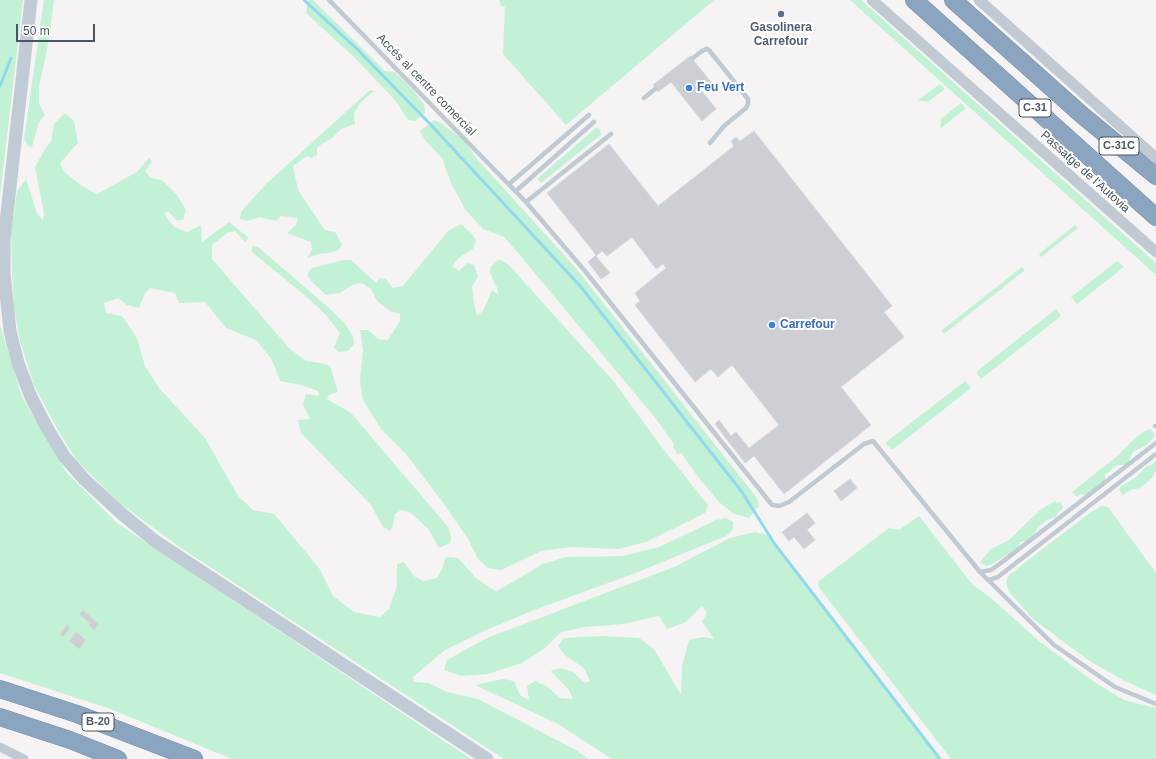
<!DOCTYPE html>
<meta charset="utf-8">
<style>
body{margin:0}
#map{position:relative;width:1156px;height:759px;overflow:hidden;background:#f5f3f3;font-family:Arial,sans-serif}
canvas{display:block}
.scale{position:absolute;left:16px;top:24px;width:79px;height:18px;box-sizing:border-box;border:2px solid #4a5661;border-top:0;padding-left:5px;font-size:12px;line-height:14px;white-space:nowrap;color:#4a5661;-webkit-text-stroke:3px #fff;paint-order:stroke}
</style>
<div id="map">
<canvas width="1156" height="759"></canvas>
<div class="scale">50 m</div>
</div>
<script>
const context = document.querySelector('canvas').getContext('2d');
context.lineJoin = 'round';
function fill(path, color) { context.fillStyle = color; context.fill(path, 'evenodd'); }
const toPath = rows => new Path2D(rows.map(r => 'M' + r).join(''));
function stroke(path, color, width, dash) { context.strokeStyle = color; context.lineWidth = width; context.lineCap = dash ? 'butt' : 'round'; context.setLineDash(dash || []); context.stroke(path); }
function write(font, color, halo, rows, align = 'center') {
  context.font = font + ' Arial,sans-serif'; context.lineWidth = 4; context.setLineDash([]); context.textBaseline = 'middle'; context.strokeStyle = halo; context.fillStyle = color; for (const [text, x, y, turn = 0] of rows) {
    context.save(); context.translate(x, y); context.rotate((+turn || 0) * Math.PI / 180); context.textAlign = isNaN(turn) ? turn : align; if (halo) context.strokeText(text, 0, 0); context.fillText(text, 0, 0); context.restore();
  }
}
const green = toPath([
 [0,0,23,0,0,196],
 [44,0,54,0,49,40,39,87,39,103,45,115,39,122,32,147,28,146,24,139],
 [308,0,313,0,385,71,395,72,412,89,424,104,425,113,415,121,408,120,395,100,356,59,306,13],
 [499,0,714,0,566,125,503,54,505,7,501,6],
 [850,0,861,0,1156,263,1156,275],
 [940,84,945,89,928,102,918,100],
 [370,90,374,91,361,102,354,113,355,124,341,129,332,138,317,147,317,155,311,158,307,156,293,166,298,190,325,230,335,232,342,245,338,250,329,253,318,254,307,258,312,250,311,242,287,233,296,225,298,218,281,216,276,221,260,217,248,221,240,219,241,212,266,184],
 [961,103,966,108,940,129,941,119],
 [65,113,74,121,78,143,60,163,64,172,85,188,97,194,137,172,149,158,152,162,145,171,151,178,162,180,177,195,186,210,183,220,176,220,168,211,164,214,174,227,187,232,201,225,202,242,229,222,249,238,245,242,235,231,227,233,212,245,212,259,289,348,306,361,321,363,330,366,338,392,329,395,327,399,351,413,448,527,451,537,450,543,439,548,429,530,410,512,401,510,395,514,393,525,390,531,383,527,371,505,301,433,298,420,310,419,303,405,306,394,319,396,318,391,301,385,280,381,272,360,256,340,226,328,205,302,179,303,175,293,150,288,145,293,139,308,127,305,118,298,104,303,106,313,122,316,137,338,145,366,159,388,205,438,238,496,253,510,274,514,319,568,333,596,354,612,380,617,389,609,397,586,397,564,404,562,414,576,423,581,437,578,442,569,446,557,458,558,476,578,490,588,497,591,543,564,566,557,623,556,659,547,716,520,726,518,733,522,733,529,726,536,633,574,534,610,484,631,445,650,413,677,414,682,428,683,447,692,478,699,574,749,589,759,504,759,184,550,121,504,77,461,60,434,34,385,20,341,14,307,12,273,11,234,17,191,26,179,37,213,43,221,44,213,35,167,45,149,51,141,54,124],
 [434,120,441,123,466,142,476,158,575,267,757,498,759,506,749,518,734,514,719,502,699,478,681,453,678,455,673,447,674,444,656,419,519,254,504,237,483,229,465,209,451,183,442,158,425,140,420,131],
 [597,127,602,134,541,183,537,179],
 [461,224,471,233,476,240,473,249,460,257,452,266,459,271,467,263,474,265,478,277,472,286,474,304,477,316,483,311,492,290,498,295,497,288,490,273,491,267,499,259,508,264,615,383,660,445,708,505,705,513,646,542,618,549,570,547,541,551,501,570,488,568,478,559,468,539,442,501,405,453,381,429,363,400,360,380,363,350,360,330,368,330,378,339,388,340,400,321,400,314,390,311,377,301,371,289,362,283,354,284,340,293,326,295,311,281,307,274,312,268,344,260,351,260,376,283,380,278,386,279,393,288,403,286,448,231],
 [1075,225,1078,228,1041,257,1039,254],
 [252,246,258,247,329,308,345,324,353,336,354,344,348,351,338,352,334,347,340,333,325,314,308,298,252,252],
 [1117,261,1124,267,1077,304,1071,297],
 [1022,267,1025,270,944,334,942,330],
 [1056,309,1061,316,981,379,976,372],
 [0,325,22,397,67,473,117,523,471,759,232,759,108,708,0,673],
 [965,381,971,388,892,450,885,443],
 [1151,429,1155,435,1147,445,1133,452,1127,465,1117,465,1105,475,1105,482,1088,496,1080,494,1077,497,1072,492,1116,457,1135,438,1146,430],
 [1156,461,1156,470,1152,478,1140,488,1130,490,1123,495,1119,490,1120,487,1136,477,1147,466,1150,466],
 [1055,501,1057,503,1060,501,1063,508,1058,512,1056,517,1047,520,1038,528,1030,541,1021,542,1015,552,1000,559,993,564,986,566,980,562,991,549,1009,540,1040,510],
 [1102,506,1108,507,1156,573,1156,695,1123,680,1088,660,1033,619,1009,592,1006,582,1009,575,1091,512],
 [919,516,972,584,992,599,1039,641,1093,681,1124,700,1156,708,1156,759,951,759,818,586,819,581,889,528,899,530],
 [755,532,768,535,940,759,612,759,558,724,475,685,503,679,514,681,520,695,529,700,527,686,535,681,548,687,560,698,573,699,569,690,551,671,560,668,573,672,585,683,590,681,584,668,566,656,558,646,564,638,602,636,639,638,654,649,681,695,682,666,689,640,703,637,714,639,702,622,707,613,702,606,686,622,667,629,659,616,623,624,585,627,561,632,544,649,522,663,488,674,461,676,444,670,447,660,487,638,674,567,730,538]
]);
const stream = toPath([
 [304,0,357,49,431,125,581,287,742,492,774,543,940,759],
 [0,86,11,58]
]);
const building = toPath([
 [690,56,711,82,701,90,716,109,702,121,671,82,658,92,653,85,690,56],
 [754,131,892,306,884,312,904,337,841,387,871,425,784,494,754,456,745,463,715,424,719,420,731,436,736,432,749,448,779,425,732,365,718,377,711,369,695,382,635,305,640,301,635,293,666,268,663,264,656,269,632,237,607,256,602,251,596,256,610,273,601,279,588,262,596,255,547,193,609,144,658,206,734,146,731,141,736,137,740,141,754,131],
 [850,479,857,488,841,501,834,491,850,479],
 [807,513,815,523,807,530,815,540,804,549,794,537,789,541,782,532,807,513],
 [83,610,99,624,94,630,89,625,90,623,79,614,83,610],
 [67,625,70,628,63,637,60,634,67,625],
 [76,632,86,640,79,649,69,641,76,632]
]);
const service = toPath([
 [329,0,526,202,585,271,772,505,779,506,789,502,864,444,873,441,980,572,1054,645,1115,687,1156,704],
 [693,58,702,51,706,49,709,50,748,99,748,104,746,108,724,126,710,143],
 [644,98,655,89],
 [509,184,589,115],
 [516,191,594,122],
 [526,202,611,134],
 [1155,426,1156,426],
 [980,572,991,570,1001,563,1156,443],
 [989,580,998,577,1156,454]
]);
const minor = toPath([
 [0,747,24,759]
]);
const tertiary = toPath([
 [872,0,1156,252],
 [979,0,1156,158]
]);
const secondary = toPath([
 [31,0,4,240,4,273,10,331,18,363,31,397,47,428,64,456,84,479,122,514,155,541,487,759]
]);
const motorway = toPath([
 [914,0,1156,217],
 [953,0,1082,115,1156,176],
 [0,689,77,714,194,759],
 [0,717,70,740,118,759]
]);
const markers = [
 [781,14,4,"#5c6f8a"],
 [689,88,4,"#3f7fe0"],
 [772,325,4,"#3f7fe0"]
];
const shields = [
 [1035,108,32],
 [1119,146,40],
 [98,722,32]
];
const shieldNames = [
 ["C-31",1035,108],
 ["C-31C",1119,146],
 ["B-20",98,722]
];
const serviceNames = [
 ["Gasolinera",781,28],
 ["Carrefour",781,42]
];
const streetNames = [
 ["Accés al centre comercial",426,85,46],
 ["Passatge de l'Autovia",1085,172,42]
];
const shopNames = [
 ["Feu Vert",697,88],
 ["Carrefour",780,325]
];
fill(green, '#c3f1d5');
stroke(stream, '#90daee', 3);
fill(building, '#cdcfd5');
stroke(building, '#d7d9de', 1);
stroke(motorway, '#7690ad', 18);
stroke(service, '#c1cad2', 4.5);
stroke(minor, '#c1cad2', 9);
stroke(tertiary, '#c1cad2', 11);
stroke(secondary, '#c1cbd6', 13);
stroke(motorway, '#8ba5c1', 17);
for (const [x, y, r, color] of markers) { const dot = new Path2D(); dot.arc(x, y, r, 0, 2 * Math.PI); context.fillStyle = color; context.fill(dot); stroke(dot, '#fff', 1.5); }
for (const [x, y, w] of shields) { const box = new Path2D(); box.roundRect(x - w / 2, y - 9, w, 18, 3); context.fillStyle = '#fff'; context.fill(box); stroke(box, '#4a5661', 1); }
write('bold 11px', '#4a5661', null, shieldNames);
write('bold 12px', '#4e5e75', '#fff', serviceNames);
write('12px', '#4a5661', '#fff', streetNames);
write('bold 12px', '#366cbe', '#fff', shopNames, 'left');
</script>
